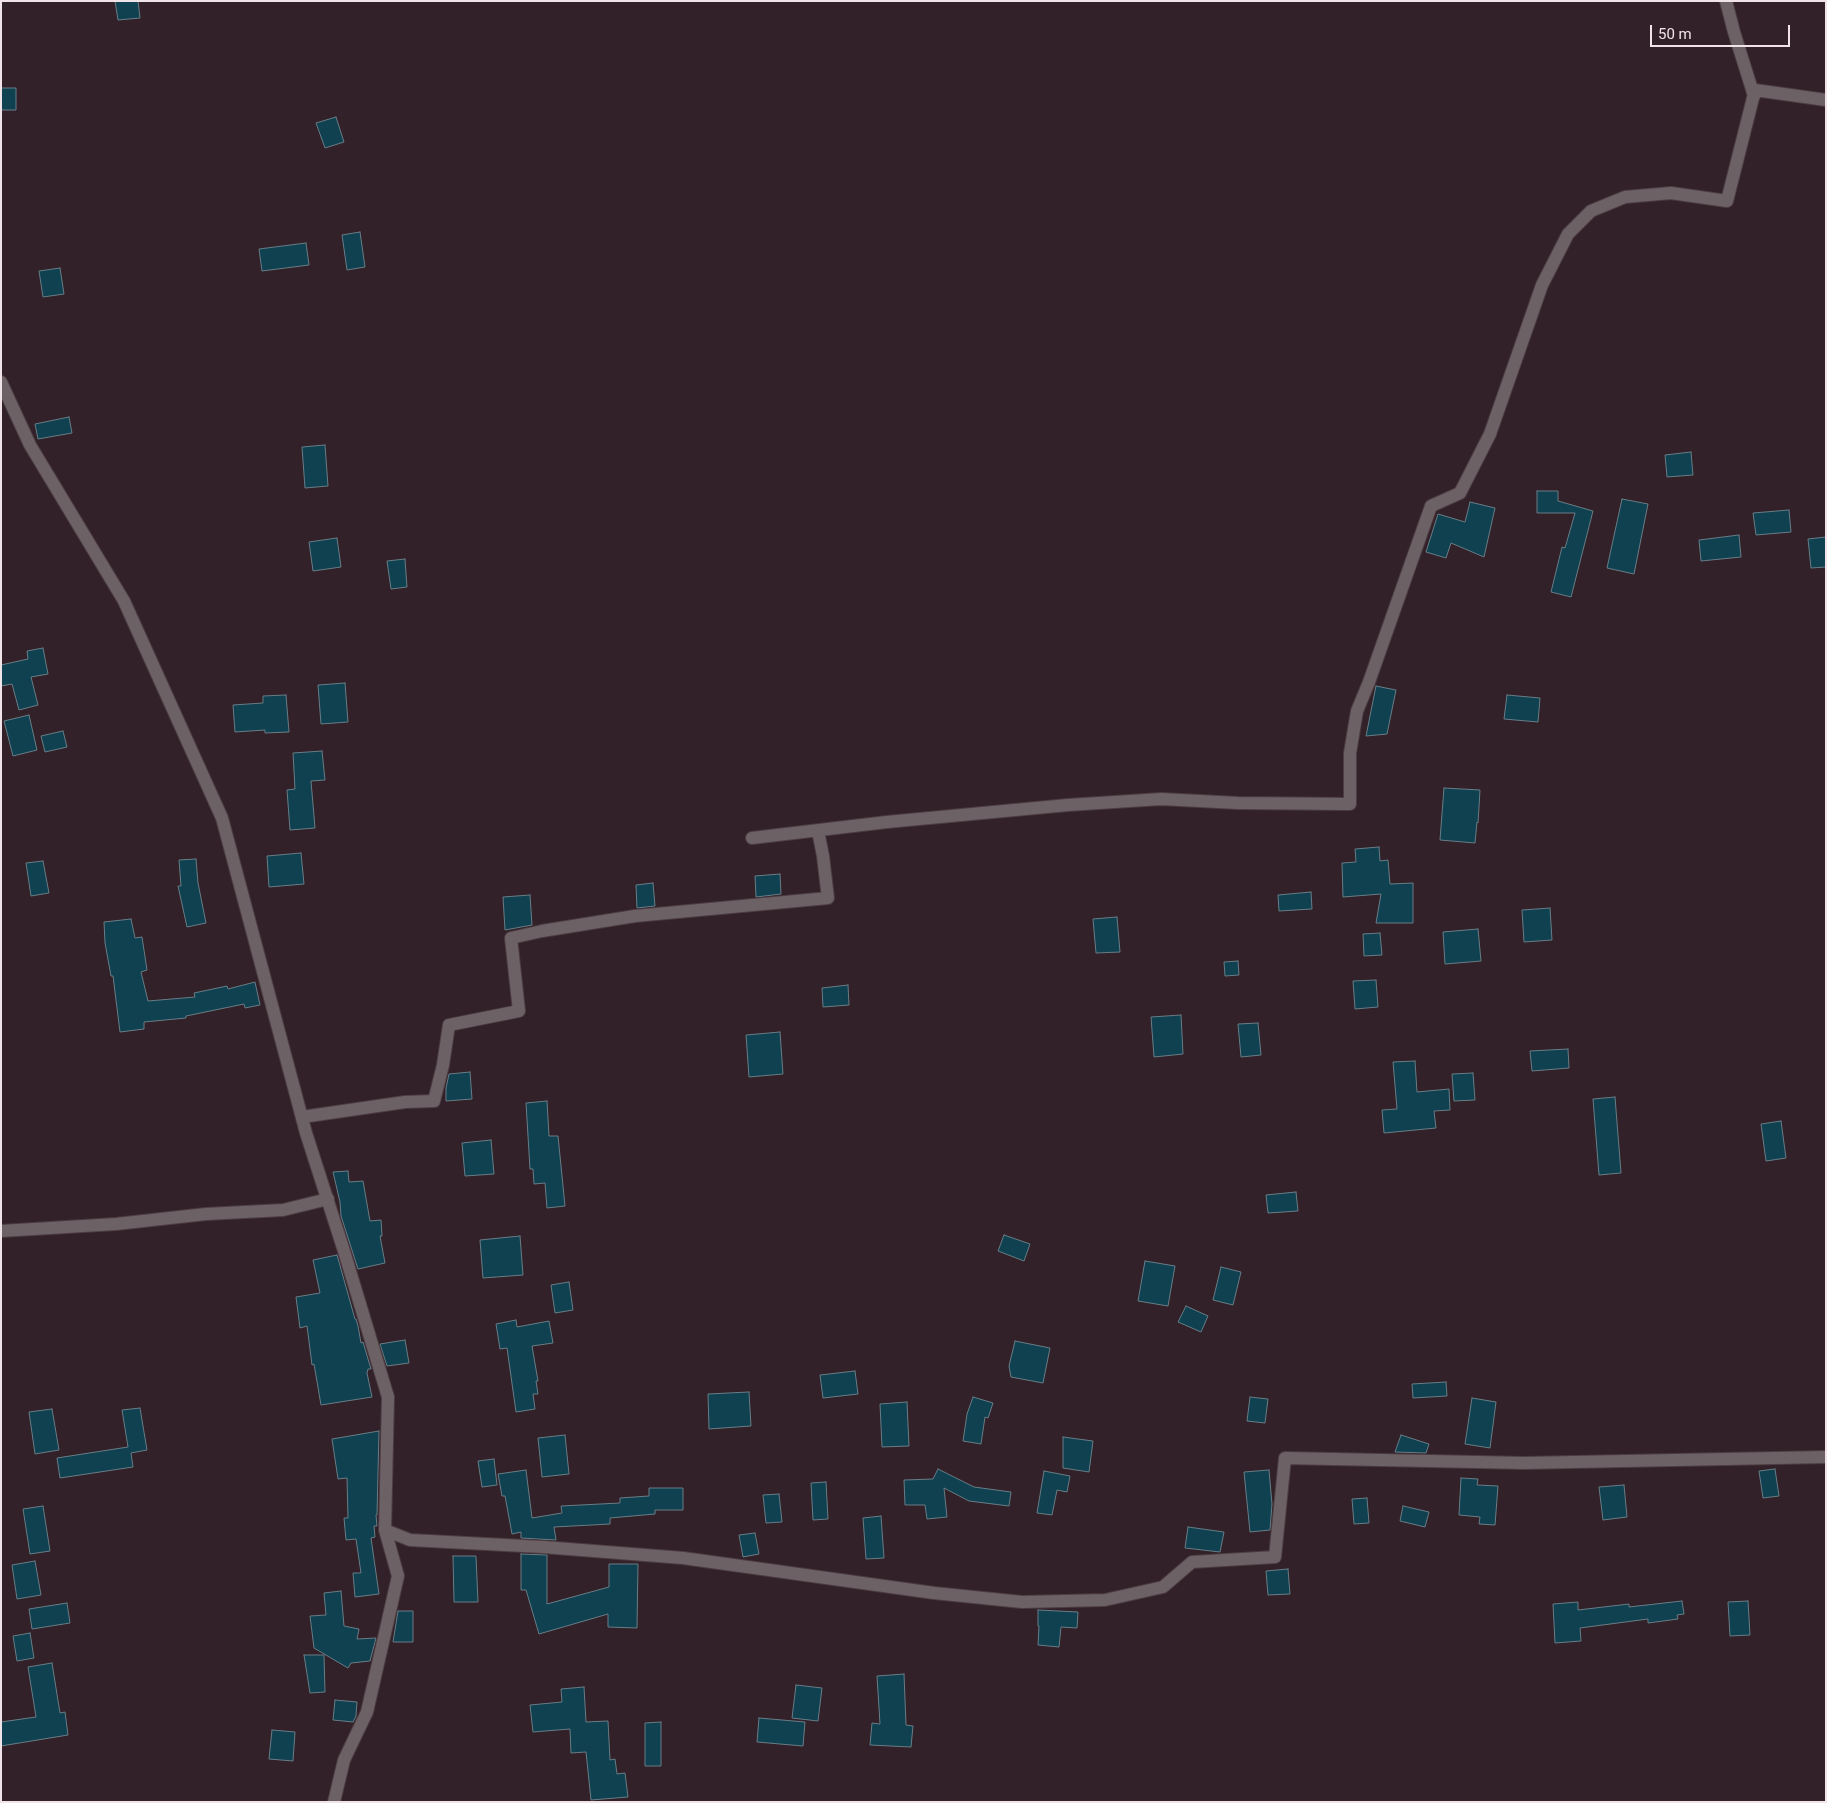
<!DOCTYPE html>
<style>
body{margin:0}
#map{position:relative;width:1827px;height:1803px;overflow:hidden;background:#322128;font-family:Roboto,sans-serif}
canvas{display:block}
.frame{position:absolute;inset:0;border:2px solid #f0e4e8;pointer-events:none}
.scale{position:absolute;left:1650px;top:25px;width:140px;height:22px;box-sizing:border-box;border:2px solid #f0e4e8;border-top:0;padding-left:6px;font-size:15px;line-height:18px;white-space:nowrap;color:#f0e4e8;-webkit-text-stroke:4px #322128;paint-order:stroke}
</style>
<div id="map">
<canvas width="1827" height="1803"></canvas>
<div class="frame"></div>
<div class="scale">50 m</div>
</div>
<script>
const context = document.querySelector('canvas').getContext('2d');
context.lineJoin = 'round';
function fill(path, color) { context.fillStyle = color; context.fill(path, 'evenodd'); }
const toPath = rows => new Path2D(rows.map(r => 'M' + r).join(''));
function stroke(path, color, width, dash) { context.strokeStyle = color; context.lineWidth = width; context.lineCap = dash ? 'butt' : 'round'; context.setLineDash(dash || []); context.stroke(path); }
const building = toPath([
 [115,1,138,1,140,18,118,20,115,1],
 [1,88,16,88,16,110,1,110,1,88],
 [336,117,344,142,325,148,316,123,336,117],
 [360,232,365,267,347,270,342,235,360,232],
 [306,243,309,265,262,271,259,249,306,243],
 [60,268,64,294,43,297,39,271,60,268],
 [69,417,72,433,38,439,35,424,69,417],
 [325,445,328,486,305,488,302,447,325,445],
 [1691,452,1693,475,1667,477,1665,455,1691,452],
 [1537,491,1558,491,1558,501,1593,511,1571,597,1551,592,1562,547,1565,548,1575,513,1537,513,1537,491],
 [1622,499,1648,504,1634,574,1607,568,1622,499],
 [1470,502,1495,508,1484,557,1451,543,1446,558,1426,552,1438,514,1465,522,1470,502],
 [1789,510,1791,532,1756,535,1753,513,1789,510],
 [1739,535,1741,557,1701,561,1699,540,1739,535],
 [1826,537,1826,567,1811,568,1808,539,1826,537],
 [337,538,341,567,313,571,309,542,337,538],
 [405,559,407,587,391,589,387,561,405,559],
 [43,648,48,674,31,677,38,705,19,710,12,684,1,686,1,665,28,659,27,651,43,648],
 [345,683,348,722,321,724,318,685,345,683],
 [1376,686,1396,690,1387,734,1366,736,1376,686],
 [286,695,289,732,265,733,265,730,235,732,233,705,263,703,263,696,286,695],
 [1507,695,1540,698,1538,722,1504,719,1507,695],
 [29,715,37,750,13,756,4,721,29,715],
 [63,731,67,747,45,752,41,736,63,731],
 [322,751,325,780,311,781,315,828,290,830,287,790,295,789,293,753,322,751],
 [1444,788,1480,790,1478,823,1477,822,1475,843,1440,840,1444,788],
 [1379,847,1380,861,1388,860,1390,884,1413,883,1413,923,1376,923,1381,894,1343,897,1342,863,1356,862,1355,849,1379,847],
 [301,853,304,884,269,887,267,856,301,853],
 [196,859,198,883,206,923,187,927,178,886,181,886,179,860,196,859],
 [43,861,49,893,31,896,26,863,43,861],
 [780,874,781,894,756,897,755,876,780,874],
 [653,883,655,906,637,908,636,885,653,883],
 [1311,892,1312,909,1279,911,1278,895,1311,892],
 [530,895,532,925,505,930,503,897,530,895],
 [1550,908,1552,940,1524,942,1522,910,1550,908],
 [1117,917,1120,952,1096,953,1093,919,1117,917],
 [131,919,135,938,142,937,147,970,141,972,148,1001,195,997,194,993,227,986,228,989,255,982,260,1005,245,1008,244,1004,186,1016,186,1018,144,1022,144,1029,120,1032,113,976,111,976,105,943,104,922,131,919],
 [1478,929,1481,961,1445,964,1443,932,1478,929],
 [1380,933,1382,955,1364,956,1363,934,1380,933],
 [1238,961,1239,975,1225,976,1224,962,1238,961],
 [1376,980,1378,1007,1355,1009,1353,981,1376,980],
 [848,985,849,1005,823,1007,822,988,848,985],
 [1181,1015,1183,1054,1154,1057,1151,1017,1181,1015],
 [1258,1023,1261,1055,1241,1057,1238,1024,1258,1023],
 [780,1032,783,1074,749,1077,746,1035,780,1032],
 [1568,1049,1569,1068,1532,1071,1530,1051,1568,1049],
 [1415,1061,1417,1092,1449,1089,1450,1110,1434,1111,1436,1128,1384,1133,1382,1110,1397,1109,1393,1062,1415,1061],
 [470,1072,472,1099,446,1101,446,1088,449,1074,470,1072],
 [1473,1073,1475,1100,1454,1101,1452,1074,1473,1073],
 [1615,1097,1621,1173,1599,1175,1593,1099,1615,1097],
 [547,1101,549,1136,558,1136,565,1206,547,1208,545,1183,534,1184,533,1169,530,1169,526,1103,547,1101],
 [1781,1121,1786,1158,1766,1161,1761,1124,1781,1121],
 [491,1140,494,1174,465,1176,462,1143,491,1140],
 [348,1171,349,1182,363,1181,370,1221,381,1220,382,1236,380,1236,385,1263,358,1269,341,1216,340,1202,333,1172,348,1171],
 [1296,1192,1298,1211,1268,1213,1266,1195,1296,1192],
 [1004,1235,1030,1244,1024,1261,998,1251,1004,1235],
 [520,1236,523,1275,483,1278,480,1240,520,1236],
 [337,1255,355,1319,356,1319,358,1326,361,1343,363,1342,371,1369,368,1369,367,1373,372,1397,321,1405,314,1364,312,1365,307,1326,300,1328,296,1297,320,1293,313,1260,337,1255],
 [1145,1261,1175,1266,1168,1306,1138,1301,1145,1261],
 [1221,1267,1241,1272,1233,1305,1213,1300,1221,1267],
 [569,1282,573,1310,555,1313,551,1285,569,1282],
 [1186,1306,1208,1316,1201,1332,1178,1322,1186,1306],
 [516,1320,517,1327,549,1321,553,1343,532,1346,538,1381,536,1381,538,1394,533,1394,535,1409,516,1412,507,1348,500,1349,496,1324,516,1320],
 [405,1340,409,1363,387,1366,380,1344,405,1340],
 [1015,1341,1050,1348,1043,1383,1011,1377,1009,1366,1015,1341],
 [855,1371,858,1394,823,1398,820,1375,855,1371],
 [1446,1382,1447,1396,1413,1398,1412,1384,1446,1382],
 [749,1392,751,1426,709,1429,708,1394,749,1392],
 [973,1397,993,1403,988,1418,985,1417,981,1444,963,1441,967,1414,973,1397],
 [1250,1397,1268,1399,1265,1423,1247,1421,1250,1397],
 [1472,1398,1496,1402,1490,1448,1465,1444,1472,1398],
 [907,1402,909,1446,882,1447,880,1404,907,1402],
 [140,1408,147,1450,131,1453,133,1467,60,1478,57,1458,128,1447,122,1410,140,1408],
 [52,1409,59,1450,35,1454,29,1412,52,1409],
 [379,1431,377,1515,376,1515,377,1526,374,1526,375,1537,371,1538,379,1594,355,1597,353,1573,361,1573,356,1539,346,1540,344,1518,348,1518,347,1478,338,1479,332,1439,379,1431],
 [565,1435,569,1474,542,1477,538,1438,565,1435],
 [1401,1435,1429,1444,1426,1453,1395,1452,1401,1435],
 [1063,1437,1093,1441,1089,1472,1063,1468,1063,1437],
 [494,1459,497,1485,482,1487,478,1461,494,1459],
 [938,1469,974,1487,1011,1492,1009,1506,969,1501,944,1488,947,1517,927,1519,925,1505,905,1505,904,1480,933,1479,938,1469],
 [1775,1469,1779,1496,1763,1498,1759,1471,1775,1469],
 [526,1470,532,1518,562,1513,561,1506,620,1503,620,1498,649,1496,649,1488,683,1488,683,1510,655,1510,655,1514,610,1518,610,1524,554,1527,556,1540,521,1538,521,1532,512,1534,505,1496,502,1496,498,1474,526,1470],
 [1269,1470,1272,1504,1270,1530,1250,1532,1244,1472,1269,1470],
 [1044,1471,1070,1476,1067,1492,1057,1490,1052,1515,1037,1513,1044,1471],
 [1461,1478,1478,1479,1477,1485,1498,1486,1495,1525,1479,1524,1480,1517,1459,1515,1461,1478],
 [826,1482,828,1519,813,1520,811,1483,826,1482],
 [1624,1485,1627,1517,1603,1520,1599,1487,1624,1485],
 [779,1494,782,1522,766,1523,763,1495,779,1494],
 [1367,1498,1369,1523,1354,1524,1352,1499,1367,1498],
 [43,1506,50,1551,30,1554,23,1509,43,1506],
 [1403,1506,1429,1512,1425,1527,1400,1521,1403,1506],
 [881,1516,884,1558,866,1559,863,1518,881,1516],
 [1188,1527,1224,1532,1220,1552,1185,1548,1188,1527],
 [755,1533,759,1554,743,1557,739,1535,755,1533],
 [521,1554,547,1555,547,1604,609,1587,609,1564,638,1564,637,1628,608,1627,608,1614,539,1634,526,1590,521,1590,521,1554],
 [453,1556,476,1556,478,1602,454,1602,453,1556],
 [35,1561,41,1595,17,1599,12,1565,35,1561],
 [1288,1569,1290,1594,1268,1595,1266,1571,1288,1569],
 [341,1591,344,1626,359,1629,357,1639,376,1638,370,1661,351,1663,348,1668,314,1648,310,1616,326,1615,324,1593,341,1591],
 [1682,1601,1684,1614,1677,1615,1678,1619,1648,1623,1648,1619,1580,1628,1581,1641,1555,1643,1553,1604,1578,1602,1578,1610,1629,1604,1629,1607,1682,1601],
 [1748,1601,1750,1635,1730,1636,1728,1602,1748,1601],
 [67,1603,70,1623,32,1629,29,1609,67,1603],
 [1038,1610,1078,1612,1077,1628,1061,1627,1059,1647,1038,1645,1039,1626,1038,1626,1038,1610],
 [398,1611,413,1611,413,1642,393,1642,398,1611],
 [30,1633,34,1658,17,1661,13,1636,30,1633],
 [304,1655,324,1655,325,1692,310,1693,304,1655],
 [52,1663,60,1713,65,1712,68,1735,1,1746,1,1722,36,1717,28,1667,52,1663],
 [904,1674,906,1725,913,1726,911,1747,870,1745,872,1723,880,1724,877,1676,904,1674],
 [796,1685,822,1688,818,1721,792,1718,796,1685],
 [584,1687,586,1722,608,1721,610,1760,615,1759,617,1774,625,1773,628,1797,591,1800,586,1752,571,1753,570,1729,533,1732,530,1705,562,1702,561,1689,584,1687],
 [335,1700,357,1702,356,1716,353,1722,333,1720,335,1700],
 [759,1718,805,1722,803,1746,757,1742,759,1718],
 [661,1722,661,1766,645,1766,645,1723,661,1722],
 [272,1730,295,1732,293,1761,269,1759,272,1730]
]);
const minor = toPath([
 [1726,1,1734,32,1754,96],
 [1,382,30,445,124,601,222,818,306,1133,344,1251,388,1397,385,1530,410,1540,543,1547,683,1558,934,1593,1022,1602,1105,1600,1163,1587,1192,1562,1275,1557,1285,1458,1524,1463,1826,1457],
 [752,838,887,822,1068,805,1161,799,1238,803,1350,804,1350,753,1357,711,1369,682,1431,506,1460,493,1490,434,1542,285,1568,234,1591,211,1625,197,1671,193,1727,201,1755,90,1826,100],
 [302,1117,405,1102,434,1101,443,1065,449,1025,519,1011,511,938,542,931,635,916,828,898,823,856,818,831],
 [1,1231,116,1224,206,1214,283,1210,328,1199],
 [334,1802,344,1760,367,1712,398,1576,385,1530]
]);
fill(building, '#104151');
stroke(building, '#687d86', 1);
stroke(minor, '#4d3c43', 14);
stroke(minor, '#6c6266', 12);
</script>
